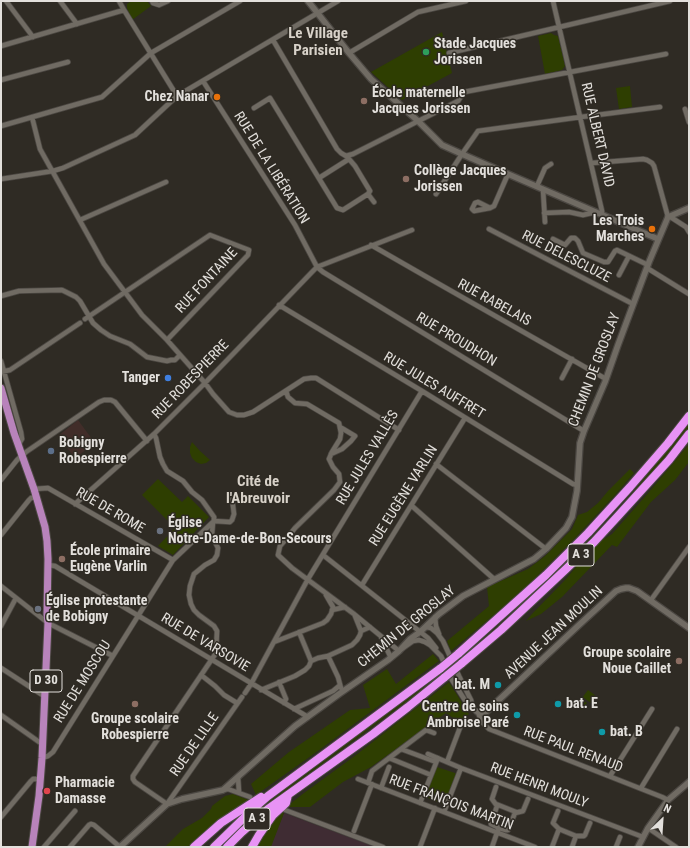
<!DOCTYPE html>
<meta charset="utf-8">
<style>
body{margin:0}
#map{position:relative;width:690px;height:848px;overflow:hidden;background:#2f2b24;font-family:"Roboto Condensed",sans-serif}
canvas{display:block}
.frame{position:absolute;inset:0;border:2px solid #e3e0dc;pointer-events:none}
.north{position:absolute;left:642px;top:800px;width:40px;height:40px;-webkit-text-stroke:3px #2f2b24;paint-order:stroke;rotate:25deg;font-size:11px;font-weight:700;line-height:16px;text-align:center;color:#e3e0dc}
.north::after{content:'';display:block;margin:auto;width:14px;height:18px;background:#e3e0dc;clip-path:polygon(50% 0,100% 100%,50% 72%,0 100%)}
</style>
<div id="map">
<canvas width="690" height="848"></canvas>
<div class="frame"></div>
<div class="north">N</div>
</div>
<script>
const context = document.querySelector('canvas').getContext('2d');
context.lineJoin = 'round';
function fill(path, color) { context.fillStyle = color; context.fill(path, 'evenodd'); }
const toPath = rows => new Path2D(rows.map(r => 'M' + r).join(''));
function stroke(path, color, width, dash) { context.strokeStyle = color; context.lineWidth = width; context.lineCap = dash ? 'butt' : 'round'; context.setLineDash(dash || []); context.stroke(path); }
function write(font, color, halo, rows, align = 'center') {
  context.font = font + ' "Roboto Condensed",sans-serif'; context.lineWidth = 3; context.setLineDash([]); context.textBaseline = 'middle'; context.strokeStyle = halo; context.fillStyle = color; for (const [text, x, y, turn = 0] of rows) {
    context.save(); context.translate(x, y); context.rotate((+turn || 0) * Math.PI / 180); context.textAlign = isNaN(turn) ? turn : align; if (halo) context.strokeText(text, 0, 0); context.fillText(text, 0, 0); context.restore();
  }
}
const commercial = toPath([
 [78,420,95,443,75,458,58,436]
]);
const industrial = toPath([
 [284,813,375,847,270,847]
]);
const green = toPath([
 [131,1,147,1,151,6,132,20,127,8,127,4],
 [442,32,452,73,402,100,371,72],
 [551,33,554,35,558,36,565,66,562,70,545,74,538,36],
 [630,86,632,107,619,109,616,88],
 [689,424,689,427,660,463,625,504,596,535,546,582,584,545,624,503],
 [192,442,200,451,210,460,206,463,201,464,196,462,192,458,190,453,190,447],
 [689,444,689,462,675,480,651,502,617,547,612,545,562,597,541,614,526,621,531,615,564,581,596,544,612,534,649,492],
 [630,469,634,473,616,494,576,537,533,580,495,614,451,651,447,641,489,606,487,587,528,569,545,556,572,529,578,515,587,512,598,503,608,491],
 [158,479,182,502,188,496,209,517,173,555,158,546,175,528,142,495],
 [512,614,513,615,450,669,403,704,288,789,268,804,235,833,222,847,219,847,252,816,271,800,425,686,451,666],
 [433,654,439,661,318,751,256,795,251,784,289,752,350,710,370,708,363,685,387,669,396,684],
 [449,682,469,714,459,722,446,713,371,767,343,782,310,807,286,807,304,793,356,755],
 [588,690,596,696,591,703,584,698,583,700,587,703,582,710,576,706],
 [437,767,455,773,456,774,445,803,443,804,426,797,425,795],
 [233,794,249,800,199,836,188,847,165,847,183,829,202,818,211,809,212,806,225,796],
 [281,812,284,813,271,847,265,847,266,845,264,847,256,847,265,827]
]);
const minor = toPath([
 [6,1,33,37],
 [60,1,77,24],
 [119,1,124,10,177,96],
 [152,1,153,3,159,5,168,1],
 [553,1,602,211,602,214],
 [273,40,337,149,341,153,346,156,353,154,458,101,464,92,666,54],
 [1,46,124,10],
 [349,53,418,12,466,1],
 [449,53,670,1],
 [1,80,68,62],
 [203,81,295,225,317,267,323,272,584,431],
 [254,108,270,98,337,208,343,210,368,194],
 [685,109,689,122],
 [32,117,40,149,104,264,142,315,167,340,205,383,213,394,229,412,237,415,244,415,253,412,304,379,311,378,316,378,399,430],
 [1,126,102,97,151,53,240,1],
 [349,159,355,166,370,191,368,194,374,202],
 [592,163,643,159,647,160,652,163,654,166,668,217],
 [319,178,349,159],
 [1,179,53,171,63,168,135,135,177,96,338,1],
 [537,186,545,168,551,164],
 [543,189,545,222],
 [436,194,462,154,478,131,581,117,660,107],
 [490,208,478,202,475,203,472,209,474,211,490,208,494,206,508,174],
 [544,213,569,212,583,215,596,212],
 [669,216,686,227,689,232],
 [80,220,166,182],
 [489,229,633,304],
 [553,239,565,245,571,238,575,238,578,241,583,253,604,262,608,262,615,251,617,250,648,265],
 [371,245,425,276,606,379],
 [647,268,689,294],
 [619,275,629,256],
 [1,296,19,291,62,290,76,297,80,301,93,323,101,330,110,336,130,344,147,357,167,361,171,360,175,360,180,355],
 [279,305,422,391,573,484,577,485],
 [85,319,210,235,249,250,248,255,167,340],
 [1,361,21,432,22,439,18,445],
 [1,372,10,370,80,323],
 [562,378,572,359],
 [286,391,288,397,295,403,307,404,339,423,341,433,340,439,332,452,329,459,333,467,339,474,340,482,334,490,295,528,287,538,280,546,278,555,292,568,354,614,399,651,413,641,419,640,425,642,430,645,441,656,452,680,466,702,472,705],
 [154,434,156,438,160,457,163,464,167,471,183,481,192,492,202,500,214,517,214,521],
 [331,454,342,449,351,441,355,436,340,427],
 [436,464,546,549],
 [1,480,17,460,26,452,99,402,104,400,111,400,115,402,147,441],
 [34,489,48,488,173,560],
 [75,504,154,434,205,383,313,271,317,267,412,230],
 [412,506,494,579],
 [214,521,230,522,232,520,234,514,232,498],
 [213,522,212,534,214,540,218,548,217,555,214,560,205,565,194,574,190,586,189,595,191,604,194,610,199,615,214,626,217,631,216,653,133,776,133,779,135,782,167,804,242,697],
 [1,535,29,500,31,498,36,497],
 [323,555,428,638,436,648],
 [48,565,55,566,308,717],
 [362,585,465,418],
 [1,586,48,623,113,656],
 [651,600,689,547],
 [332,610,345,607],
 [355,616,361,631],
 [435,617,436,626,439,634],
 [1,626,16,598],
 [426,627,431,628,437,633,443,641,459,676,471,700,472,705,475,711,478,712,481,721,489,729,662,797,668,800],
 [299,632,309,656,311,661],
 [381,637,391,658],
 [274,642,323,623,327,620,331,614,333,607,326,595],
 [328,656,338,677,341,688],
 [1,668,44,696],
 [201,675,215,686,224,695,237,703],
 [279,682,286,699,284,703],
 [261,690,295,676,305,670,309,666,311,661,318,658,328,656,352,645,357,640,360,635,361,631,370,627],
 [245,693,251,684,308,579,422,391],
 [294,709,333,691,339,686],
 [1,715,42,744],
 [401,749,436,762],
 [428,754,461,768,643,837],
 [42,758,48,756,53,752,173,560,213,522],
 [389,758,431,775],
 [447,762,461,725,466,721],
 [610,776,652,709],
 [238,777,239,792],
 [358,779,535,847],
 [368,783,372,771,426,730,434,733],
 [496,787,492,799,497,806,491,824,499,828,506,830,508,830,515,813,523,811,528,799],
 [381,788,389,767],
 [641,788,677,729],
 [223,790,228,789,250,797],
 [420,803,438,758],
 [496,804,516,812],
 [285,810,383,847],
 [444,812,461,768],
 [1,817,31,781,33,779,40,779],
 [648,828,676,847],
 [559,829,576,836],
 [354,831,372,784],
 [44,847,75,811],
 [70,847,89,825,91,824,94,825,120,847],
 [420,847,435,808],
 [492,847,498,830],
 [552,847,559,829,553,823,558,811],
 [572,847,576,836,584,836,585,835,590,823],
 [616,847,620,837]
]);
const tertiary = toPath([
 [308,1,349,53,371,79,418,121,442,145,464,155,658,239],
 [478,712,482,713,486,712,580,624,616,591,621,589,626,588,629,588,637,591,689,628],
 [120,847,167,804,182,799,223,790,295,726,339,694,388,660,399,651,410,639,420,632,439,614,463,596,534,559,546,549,566,528,572,517,577,491,580,443,584,431,605,382,618,345,649,262,668,217,689,208],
 [638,847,648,828,668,800,689,782]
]);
const primary = toPath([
 [1,388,14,433,34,489,45,527,47,541,48,559,47,614,48,623,42,758,39,796,32,847]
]);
const motorway = toPath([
 [458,654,546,575,588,533,630,487,668,443,689,416],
 [461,664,501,630,566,569,594,542,618,516,669,460,689,434],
 [194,847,221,823,261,797],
 [214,847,253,809,268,796,441,668],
 [227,847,242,832,268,809,373,734,408,707,445,677],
 [252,847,259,835,273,815,286,803,288,795]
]);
const motorwayBridge = toPath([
 [441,668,458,654],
 [445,677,461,664]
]);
const markers = [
 [426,52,4,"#2e9e5b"],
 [217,97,4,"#e8710a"],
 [364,101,4,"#8d6e63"],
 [406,179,4,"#8d6e63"],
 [652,229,4,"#e8710a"],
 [168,378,4,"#3f7fe0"],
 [51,451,4,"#5c6f8a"],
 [160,531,4,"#6b7280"],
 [62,559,4,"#8d6e63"],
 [38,609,4,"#6b7280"],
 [679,661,4,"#8d6e63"],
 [498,685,4,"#0f9aa8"],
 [135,704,4,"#8d6e63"],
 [558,704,4,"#0f9aa8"],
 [517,715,4,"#0f9aa8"],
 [602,732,4,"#0f9aa8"],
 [47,791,4,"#e0444e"]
];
const shields = [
 [581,555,26],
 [46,681,32],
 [257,819,26]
];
const shieldNames = [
 ["A 3",581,555],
 ["D 30",46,681],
 ["A 3",257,819]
];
const poiNames = [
 ["Stade Jacques",434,44],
 ["Jorissen",434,60],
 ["École maternelle",372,93],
 ["Jacques Jorissen",372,109],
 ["Chez Nanar",209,97,"right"],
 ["Collège Jacques",414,171],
 ["Jorissen",414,187],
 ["Les Trois",644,221,"right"],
 ["Marches",644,237,"right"],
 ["Tanger",160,378,"right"],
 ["Bobigny",59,443],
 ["Robespierre",59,459],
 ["Église",168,523],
 ["Notre-Dame-de-Bon-Secours",168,539],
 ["École primaire",70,551],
 ["Eugène Varlin",70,567],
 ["Église protestante",46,601],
 ["de Bobigny",46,617],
 ["Groupe scolaire",671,653,"right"],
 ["Noue Caillet",671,669,"right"],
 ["bat. M",490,685,"right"],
 ["bat. E",566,704],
 ["Centre de soins",509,707,"right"],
 ["Ambroise Paré",509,723,"right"],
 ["Groupe scolaire",135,719,"center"],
 ["Robespierre",135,735,"center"],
 ["bat. B",610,732],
 ["Pharmacie",55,783],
 ["Damasse",55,799]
];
const streetNames = [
 ["RUE ALBERT DAVID",597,135,77],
 ["RUE DE LA LIBÉRATION",271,168,58],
 ["RUE DELESCLUZE",566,257,27],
 ["RUE FONTAINE",207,281,-47],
 ["RUE RABELAIS",494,303,29],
 ["RUE PROUDHON",456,340,31],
 ["CHEMIN DE GROSLAY",595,370,-69],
 ["RUE ROBESPIERRE",191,380,-46],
 ["RUE JULES AUFFRET",434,386,31],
 ["RUE JULES VALLÈS",368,458,-59],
 ["RUE EUGÈNE VARLIN",404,496,-58],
 ["RUE DE ROME",110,511,30],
 ["CHEMIN DE GROSLAY",407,627,-39],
 ["AVENUE JEAN MOULIN",554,633,-43],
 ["RUE DE VARSOVIE",205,643,31],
 ["RUE DE MOSCOU",83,682,-58],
 ["RUE DE LILLE",195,745,-55],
 ["RUE PAUL RENAUD",573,750,21],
 ["RUE HENRI MOULY",539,786,21],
 ["RUE FRANÇOIS MARTIN",451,803,21]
];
const neighbourhoodNames = [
 ["Le Village",318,34],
 ["Parisien",318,51],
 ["Cité de",258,482],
 ["l'Abreuvoir",258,499]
];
fill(commercial, '#412d29');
fill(industrial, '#3f2c33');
fill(green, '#2e3e01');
stroke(minor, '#4c4843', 6);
stroke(tertiary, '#4c4843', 8);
stroke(primary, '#4c4843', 9);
stroke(motorway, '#4c4843', 10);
stroke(minor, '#706b63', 4.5);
stroke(tertiary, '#706b63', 5.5);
stroke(primary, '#b883bb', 7);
stroke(motorway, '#e893f5', 8);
stroke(motorwayBridge, '#4c4843', 10, []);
stroke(motorwayBridge, '#e893f5', 8);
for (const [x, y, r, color] of markers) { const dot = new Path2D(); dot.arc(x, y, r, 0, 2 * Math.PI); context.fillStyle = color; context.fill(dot); stroke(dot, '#2f2b24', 1.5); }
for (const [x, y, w] of shields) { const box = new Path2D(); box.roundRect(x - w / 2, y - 11, w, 22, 3); context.fillStyle = '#2f2b24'; context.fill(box); stroke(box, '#e3e0dc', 1); }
write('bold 13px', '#e3e0dc', null, shieldNames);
write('bold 14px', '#e3e0dc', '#2f2b24', poiNames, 'left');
write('14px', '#e3e0dc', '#2f2b24', streetNames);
write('bold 15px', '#d8d2c9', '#2f2b24', neighbourhoodNames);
</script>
